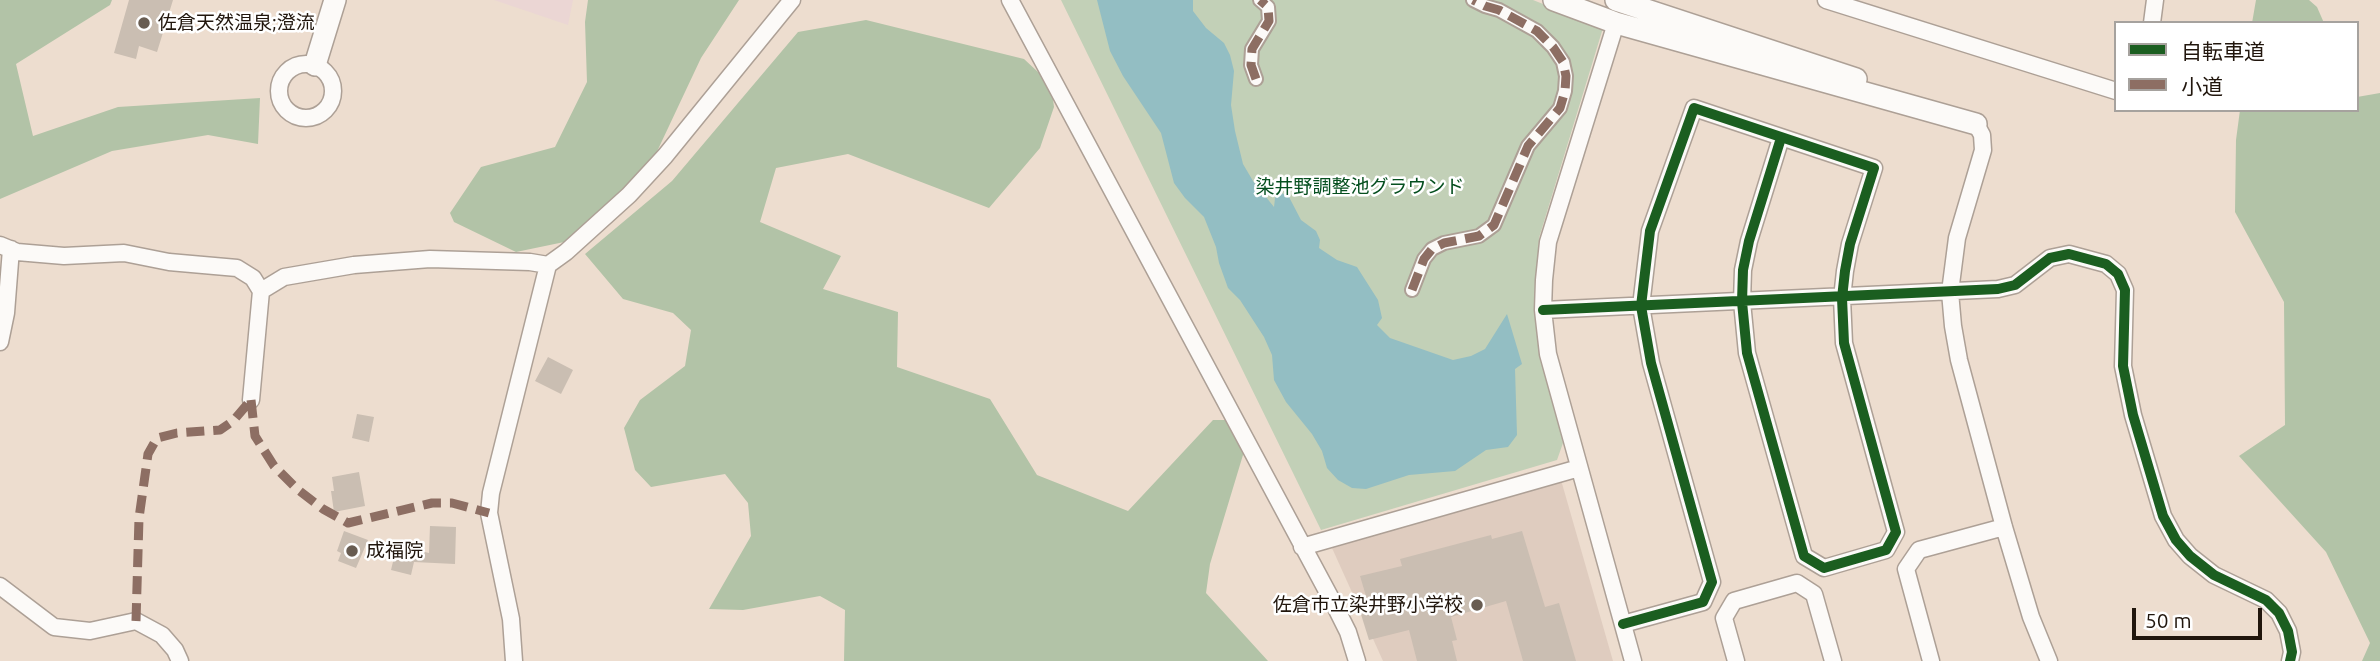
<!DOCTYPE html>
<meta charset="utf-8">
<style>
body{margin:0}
#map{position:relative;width:2380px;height:661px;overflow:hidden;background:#edddcf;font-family:Ubuntu,"Noto Sans JP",sans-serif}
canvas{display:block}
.legend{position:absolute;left:2114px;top:21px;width:245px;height:91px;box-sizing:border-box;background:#fff;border:2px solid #a6a29e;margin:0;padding:9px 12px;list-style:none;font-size:21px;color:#21160d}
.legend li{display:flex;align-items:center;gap:14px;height:35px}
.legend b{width:35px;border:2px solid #a6a29e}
.scale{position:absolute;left:2132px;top:608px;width:130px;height:32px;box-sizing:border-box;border:4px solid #21160d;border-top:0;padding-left:9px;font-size:21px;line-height:24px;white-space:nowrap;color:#21160d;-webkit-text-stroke:5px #fff;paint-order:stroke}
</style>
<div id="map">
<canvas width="2380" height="661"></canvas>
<ul class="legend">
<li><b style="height:9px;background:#1b5e20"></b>自転車道</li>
<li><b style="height:9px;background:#8d6e63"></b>小道</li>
</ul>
<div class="scale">50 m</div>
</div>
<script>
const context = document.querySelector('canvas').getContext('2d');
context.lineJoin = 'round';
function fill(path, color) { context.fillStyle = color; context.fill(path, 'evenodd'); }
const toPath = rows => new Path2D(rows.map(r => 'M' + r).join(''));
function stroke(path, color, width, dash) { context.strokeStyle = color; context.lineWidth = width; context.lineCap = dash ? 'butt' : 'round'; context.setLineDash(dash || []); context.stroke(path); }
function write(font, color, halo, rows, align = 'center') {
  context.font = font + ' Ubuntu,"Noto Sans JP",sans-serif'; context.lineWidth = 5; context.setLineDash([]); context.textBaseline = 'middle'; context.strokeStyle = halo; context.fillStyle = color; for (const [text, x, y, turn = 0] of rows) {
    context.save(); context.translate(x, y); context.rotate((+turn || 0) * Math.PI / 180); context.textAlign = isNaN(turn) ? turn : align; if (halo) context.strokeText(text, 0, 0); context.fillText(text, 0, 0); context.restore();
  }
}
const commercial = toPath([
 [494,0,573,0,568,25]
]);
const education = toPath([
 [1561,480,1613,661,1383,661,1332,548]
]);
const green = toPath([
 [1061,0,1533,0,1603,28,1539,238,1535,318,1563,443,1557,460,1321,530]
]);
const forest = toPath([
 [0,0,112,0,110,5,16,64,33,136,118,107,260,98,258,144,208,135,112,151,0,199],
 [588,0,739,0,701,58,653,160,598,235,516,252,454,222,450,213,481,167,555,147,587,82,585,22],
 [2256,0,2309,0,2317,7,2324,23,2252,23],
 [866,20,1024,59,1051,84,1054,107,1040,148,989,208,848,154,776,168,760,222,841,256,823,289,898,312,897,367,990,399,1037,475,1128,511,1213,420,1226,420,1246,445,1210,564,1206,593,1268,661,844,661,845,610,820,596,743,610,709,609,751,536,748,503,725,474,651,487,635,470,624,428,640,400,685,366,691,330,673,313,623,299,585,254,672,181,798,32],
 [2380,93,2380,661,2362,661,2370,643,2326,552,2239,456,2285,425,2284,302,2235,212,2236,140,2240,110,2357,110,2357,97]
]);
const water = toPath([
 [1097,0,1193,0,1193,11,1206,28,1224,43,1230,55,1234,71,1231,105,1235,131,1243,164,1253,181,1274,207,1276,190,1289,197,1301,220,1316,231,1320,240,1319,248,1337,260,1357,267,1378,300,1382,318,1377,325,1390,338,1453,360,1471,356,1485,349,1507,314,1522,364,1515,369,1517,435,1508,447,1486,450,1455,471,1409,475,1366,489,1352,488,1338,480,1327,468,1322,451,1312,434,1286,402,1274,380,1272,355,1264,337,1240,300,1228,288,1219,263,1216,247,1204,217,1185,198,1174,183,1161,133,1123,76,1110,51]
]);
const building = toPath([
 [129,0,173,0,157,52,139,46,136,59,114,53],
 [548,357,573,370,561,394,535,381],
 [357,414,374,417,369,442,352,438],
 [359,472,365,506,334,512,331,491,334,491,332,477],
 [430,526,456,527,455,564,414,562,411,575,391,570,397,545,429,553],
 [344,531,368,540,356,568,338,561,341,553,337,551],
 [1522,531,1545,607,1559,603,1576,661,1523,661,1506,601,1451,617,1457,640,1452,641,1457,661,1417,661,1409,630,1369,640,1359,608,1369,606,1360,576,1402,566,1400,559,1491,535,1492,539]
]);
const pedestrian = toPath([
 [1256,79,1251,65,1252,49,1269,21,1268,7,1260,0],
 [1412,290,1424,259,1432,249,1444,243,1479,236,1494,225,1528,146,1560,108,1565,91,1566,76,1563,62,1553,47,1537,31,1499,10,1485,6,1473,0]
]);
const minor = toPath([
 [1010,0,1335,606,1348,632,1357,661],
 [1826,0,2116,91],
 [1616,23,1548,242,1544,280,1543,310,1548,354,1633,661],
 [2152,23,2155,0],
 '279 91a27 27 0 1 1 54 0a27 27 0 1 1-54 0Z',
 [1976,124,1982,135,1983,150,1957,238,1950,292,1953,326,1959,360,2004,527,2031,617,2049,661],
 [0,245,17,252,64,256,124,253,169,262,237,268,253,278,261,291,251,400],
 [261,291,284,277,354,265,430,259,530,262,548,265],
 [1543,310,1998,289,2015,285,2050,258,2069,254,2106,264,2118,274,2125,290,2123,366,2133,415,2163,516,2176,540,2190,556,2214,575,2266,600,2279,613,2288,631,2292,652,2290,661],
 [0,342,6,313,11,249],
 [1302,547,1579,468],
 [0,586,54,627,90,631,136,621,162,635,175,650,180,661],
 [1623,624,1703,602,1712,582,1651,363,1641,306,1650,231,1694,108,1874,168,1850,244,1845,271,1842,298,1844,343,1896,532,1886,550,1824,568,1804,556,1747,353,1742,302,1743,270,1749,241,1781,138],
 [514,661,511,619,489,513,491,493,548,265,566,252,629,195,665,156,792,0],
 [1736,661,1724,618,1734,601,1797,583,1814,594,1833,661],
 [1931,661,1906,569,1919,550,2004,527]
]);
const tertiary = toPath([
 [1554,0,1616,23,1976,124],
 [1616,0,1856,79],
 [315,65,335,0]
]);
const quiet = toPath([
 [1256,79,1251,65,1252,49,1269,21,1268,7,1260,0],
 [1412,290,1424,259,1432,249,1444,243,1479,236,1494,225,1528,146,1560,108,1565,91,1566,76,1563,62,1553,47,1537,31,1499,10,1485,6,1473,0],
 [251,400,255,436,274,466,297,489,323,509,348,523,432,503,452,503,489,513],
 [136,621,139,518,148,454,157,438,177,433,220,430,233,421,251,400]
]);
const cycleway = toPath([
 [1543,310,1998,289,2015,285,2050,258,2069,254,2106,264,2118,274,2125,290,2123,366,2133,415,2163,516,2176,540,2190,556,2214,575,2266,600,2279,613,2288,631,2292,652,2290,661],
 [1623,624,1703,602,1712,582,1651,363,1641,306,1650,231,1694,108,1874,168,1850,244,1845,271,1842,298,1844,343,1896,532,1886,550,1824,568,1804,556,1747,353,1742,302,1743,270,1749,241,1781,138]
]);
const markers = [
 [144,23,7,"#685c51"],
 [352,551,7,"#685c51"],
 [1477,605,7,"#685c51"]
];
const poiNames = [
 ["佐倉天然温泉;澄流",158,23],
 ["成福院",366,551],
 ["佐倉市立染井野小学校",1463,605,"right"]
];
const parkNames = [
 ["染井野調整池グラウンド",1360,187]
];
fill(commercial, '#ebd6d4');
fill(education, '#dfccbf');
fill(green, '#c2d0b7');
fill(forest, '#b2c3a7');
fill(water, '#93bec3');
fill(building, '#cabeb2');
stroke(pedestrian, '#ada096', 16);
stroke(minor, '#ada096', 19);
stroke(tertiary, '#ada096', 24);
stroke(pedestrian, '#fcfaf8', 12);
stroke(minor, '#fcfaf8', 16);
stroke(tertiary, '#fcfaf8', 21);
stroke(quiet, '#8d6e63', 9, [18, 9]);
stroke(cycleway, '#1b5e20', 10);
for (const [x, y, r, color] of markers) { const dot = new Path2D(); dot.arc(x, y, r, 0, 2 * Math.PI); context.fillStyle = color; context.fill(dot); stroke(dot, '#fff', 2.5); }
write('19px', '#21160d', '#fff', poiNames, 'left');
write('19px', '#054f1f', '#fff', parkNames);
</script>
